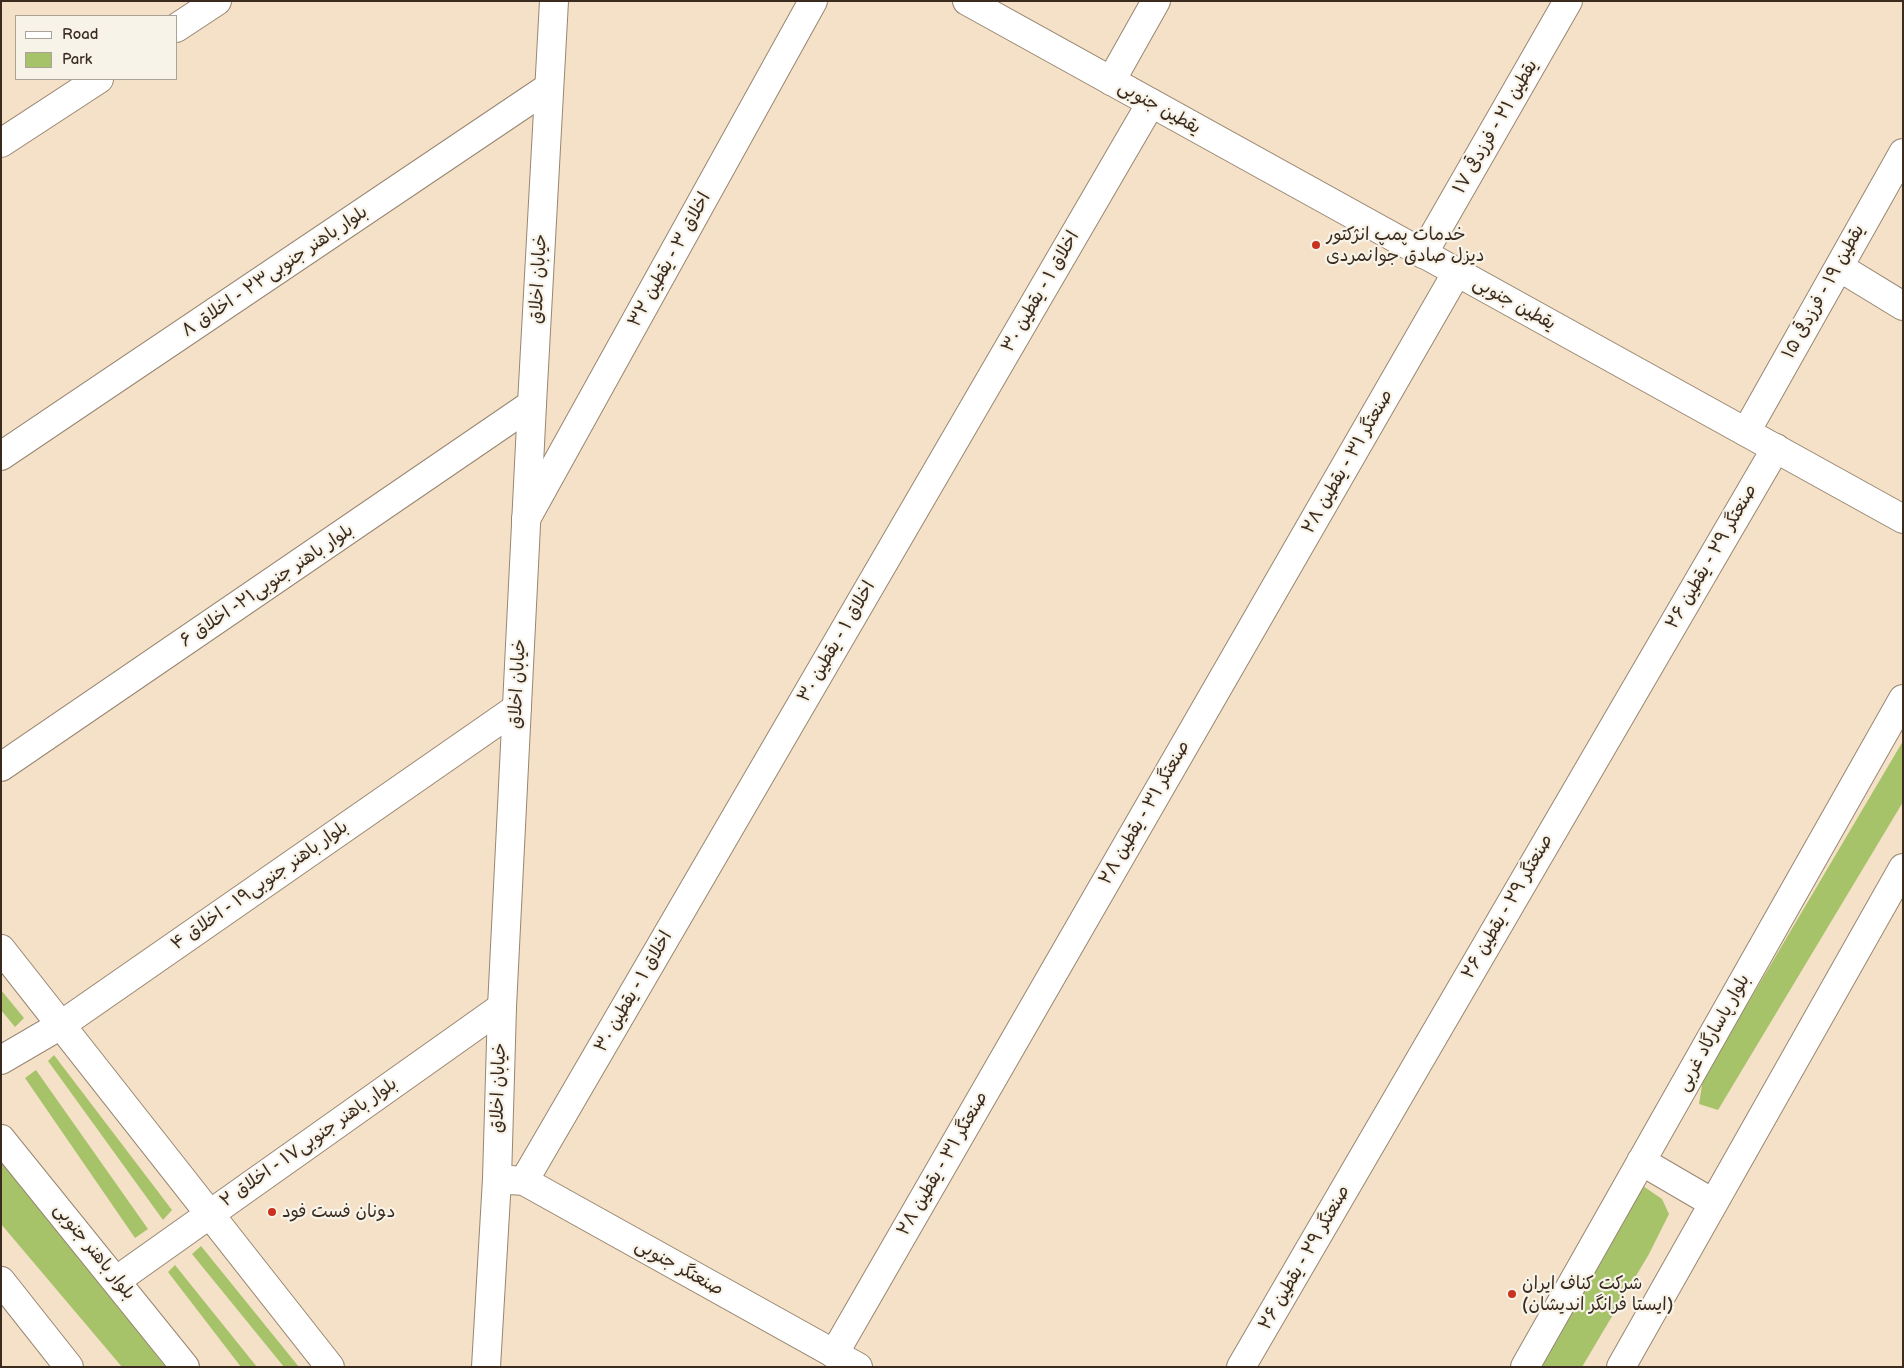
<!DOCTYPE html>
<meta charset="utf-8">
<style>
body{margin:0}
#map{position:relative;width:1904px;height:1368px;overflow:hidden;background:#f4e1c7;font-family:"Balsamiq Sans",sans-serif}
canvas{display:block}
.frame{position:absolute;inset:0;border:2px solid #3b2a1e;pointer-events:none}
.legend{position:absolute;left:15px;top:15px;width:162px;height:65px;box-sizing:border-box;background:#f7f3e8;border:1px solid #aca397;margin:0;padding:6px 9px;list-style:none;font-size:15px;color:#3b2a1e}
.legend li{display:flex;align-items:center;gap:10px;height:25px}
.legend b{width:25px;border:1px solid #aca397}
</style>
<div id="map">
<canvas width="1904" height="1368"></canvas>
<div class="frame"></div>
<ul class="legend">
<li><b style="height:6px;background:#fff"></b>Road</li>
<li><b style="height:14px;background:#a7c36a"></b>Park</li>
</ul>
</div>
<script>
const context = document.querySelector('canvas').getContext('2d');
context.lineJoin = 'round';
function fill(path, color) { context.fillStyle = color; context.fill(path, 'evenodd'); }
const toPath = rows => new Path2D(rows.map(r => 'M' + r).join(''));
function stroke(path, color, width, dash) { context.strokeStyle = color; context.lineWidth = width; context.lineCap = dash ? 'butt' : 'round'; context.setLineDash(dash || []); context.stroke(path); }
function write(font, color, halo, rows, align = 'center') {
  context.font = font + ' "Balsamiq Sans","Playpen Sans Arabic",sans-serif'; context.lineWidth = 4.5; context.setLineDash([]); context.textBaseline = 'middle'; context.strokeStyle = halo; context.fillStyle = color; for (const [text, x, y, turn = 0] of rows) {
    context.save(); context.translate(x, y); context.rotate((+turn || 0) * Math.PI / 180); context.textAlign = isNaN(turn) ? turn : align; if (halo) context.strokeText(text, 0, 0); context.fillText(text, 0, 0); context.restore();
  }
}
const green = toPath([
 [1903,741,1903,802,1718,1110,1699,1104,1703,1079],
 [1,990,24,1018,15,1027,1,1010],
 [54,1055,172,1210,163,1220,48,1061],
 [36,1070,148,1229,135,1238,25,1078],
 [1,1160,166,1367,122,1367,1,1224],
 [1643,1186,1662,1199,1669,1214,1649,1254,1582,1367,1520,1367],
 [201,1246,299,1367,284,1367,192,1254],
 [175,1265,257,1367,241,1367,168,1272]
]);
const minor = toPath([
 [176,28,217,1],
 [1111,81,1156,1],
 [1,143,99,79],
 [1423,254,1568,1],
 [1839,267,1903,306],
 [1746,432,1903,153],
 [1,456,549,87],
 [526,519,813,1],
 [1,767,532,404],
 [1,949,330,1367],
 [1,1060,61,1025,517,708],
 [524,1181,1151,103],
 [117,1280,502,1007],
 [834,1354,1457,272],
 [1241,1367,1776,448]
]);
const tertiary = toPath([
 [967,1,1903,519],
 [497,1179,524,1181,858,1367],
 [486,1367,497,1179,502,1007,532,404,554,1]
]);
const secondary = toPath([
 [1641,1161,1713,1203],
 [1525,1367,1903,699],
 [1621,1367,1903,868]
]);
const primary = toPath([
 [1,1139,185,1367],
 [1,1281,69,1367]
]);
const markers = [
 [1316,245,5,"#c8321e"],
 [272,1212,5,"#c8321e"],
 [1512,1294,5,"#c8321e"]
];
const streetNames = [
 ["یقطین جنوبی",1159,108,29],
 ["یقطین ۲۱ - فرزدقی ۱۷",1496,127,-60],
 ["اخلاق ۳ - یقطین ۳۲",670,260,-61],
 ["بلوار باهنر جنوبی۲۳ - اخلاق ۸",275,272,-34],
 ["خیابان اخلاق",539,279,-87],
 ["اخلاق ۱ - یقطین ۳۰",1041,292,-60],
 ["یقطین ۱۹ - فرزدقی ۱۵",1824,292,-61],
 ["یقطین جنوبی",1514,304,29],
 ["صنعتگر ۳۱ - یقطین ۲۸",1348,462,-60],
 ["صنعتگر ۲۹ - یقطین ۲۶",1712,557,-60],
 ["بلوار باهنر جنوبی۲۱- اخلاق ۶",267,586,-34],
 ["اخلاق ۱ - یقطین ۳۰",837,642,-60],
 ["خیابان اخلاق",518,684,-87],
 ["صنعتگر ۳۱ - یقطین ۲۸",1145,813,-60],
 ["بلوار باهنر جنوبی۱۹ - اخلاق ۴",260,886,-35],
 ["صنعتگر ۲۹ - یقطین ۲۶",1508,907,-60],
 ["اخلاق ۱ - یقطین ۳۰",634,992,-60],
 ["بلوار پاسارگاد غربی",1714,1033,-61],
 ["خیابان اخلاق",499,1088,-88],
 ["بلوار باهنر جنوبی۱۷ - اخلاق ۲",309,1143,-35],
 ["صنعتگر ۳۱ - یقطین ۲۸",943,1164,-60],
 ["بلوار باهنر جنوبی",94,1252,51],
 ["صنعتگر ۲۹ - یقطین ۲۶",1305,1258,-60],
 ["صنعتگر جنوبی",679,1268,29]
];
const poiNames = [
 ["خدمات پمپ انژکتور",1326,235],
 ["دیزل صادق جوانمردی",1326,256],
 ["دونان فست فود",282,1212],
 ["شرکت کناف ایران",1522,1284],
 ["(ایستا فرانگر اندیشان)",1522,1305]
];
fill(green, '#a7c36a');
stroke(minor, '#988672', 30);
stroke(tertiary, '#988672', 30);
stroke(secondary, '#988672', 30);
stroke(primary, '#988672', 30);
stroke(minor, '#fff', 28);
stroke(tertiary, '#fff', 28);
stroke(secondary, '#fff', 28);
stroke(primary, '#fff', 28);
for (const [x, y, r, color] of markers) { const dot = new Path2D(); dot.arc(x, y, r, 0, 2 * Math.PI); context.fillStyle = color; context.fill(dot); stroke(dot, '#f7f3e8', 2); }
write('18px', '#3b2a1e', '#f7f3e8', streetNames);
write('18px', '#3b2a1e', '#f7f3e8', poiNames, 'left');
</script>
